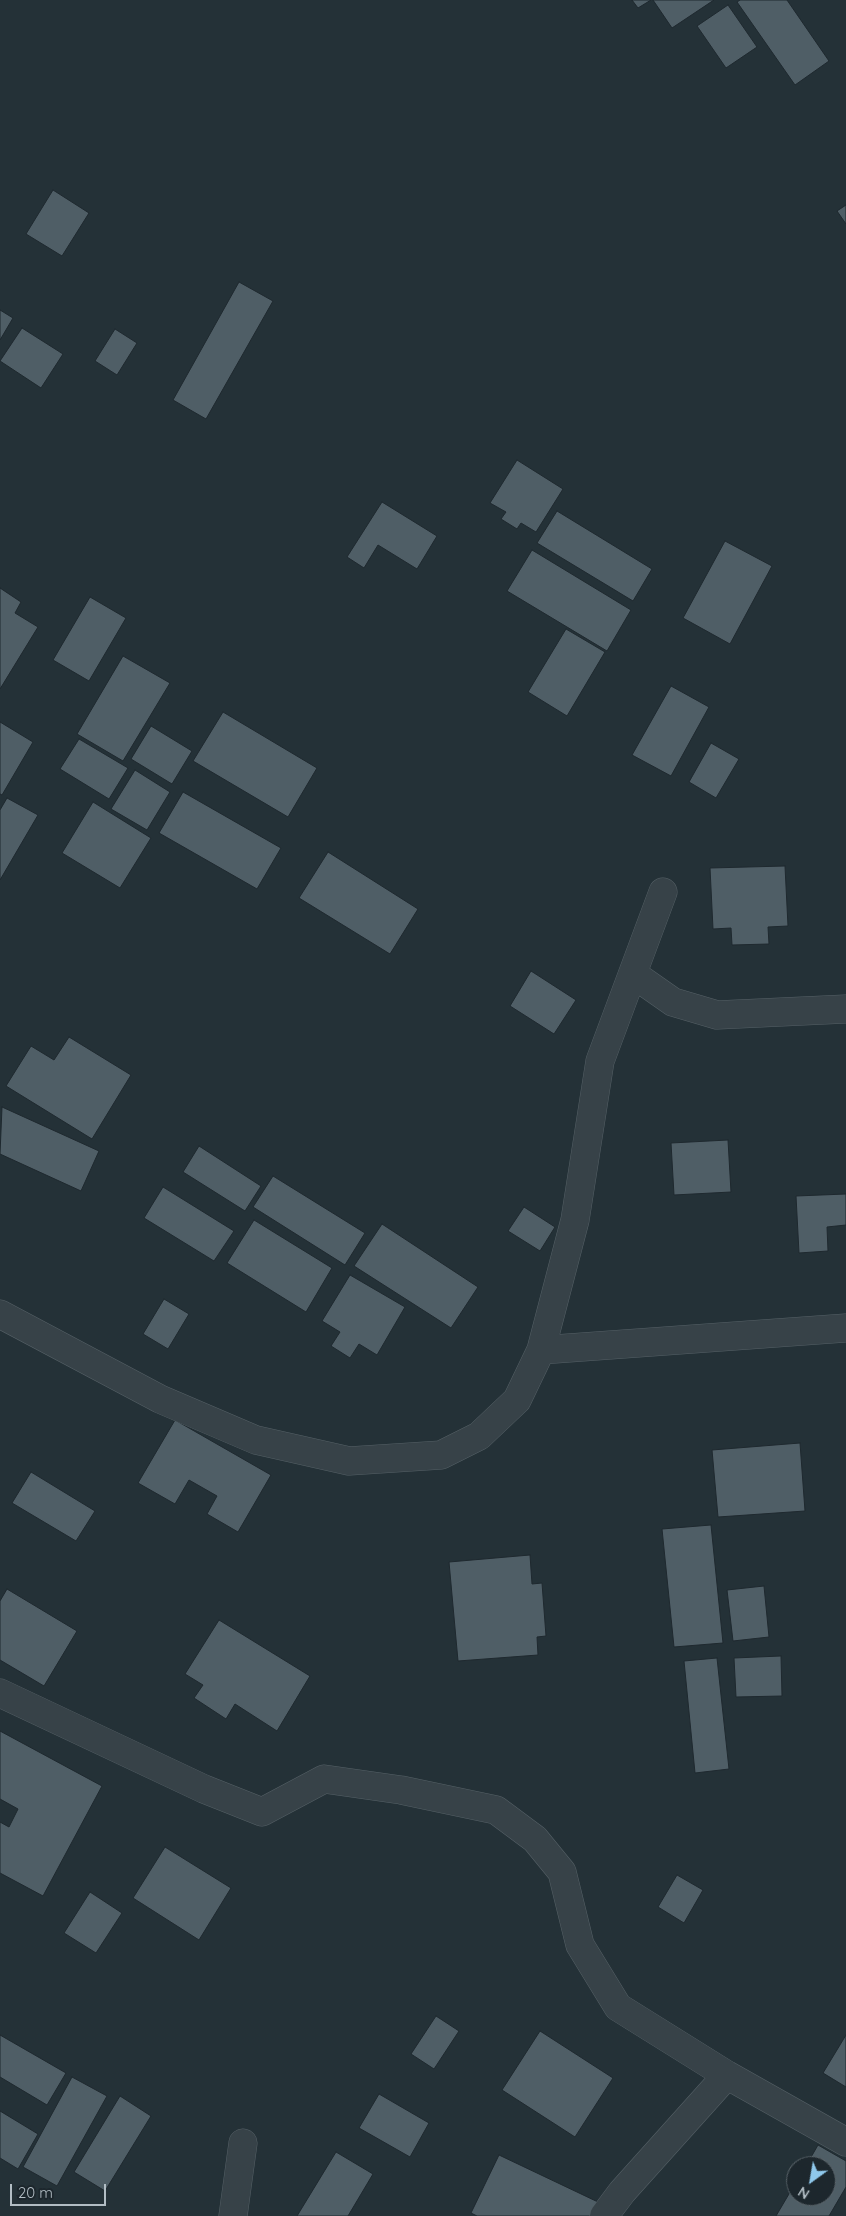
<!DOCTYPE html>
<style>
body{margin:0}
#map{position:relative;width:846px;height:2216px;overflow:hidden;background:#243137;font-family:Quicksand,sans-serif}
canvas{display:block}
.north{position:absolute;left:786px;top:2156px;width:50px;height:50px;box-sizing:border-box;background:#1d272d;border:1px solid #596369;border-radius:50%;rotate:212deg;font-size:14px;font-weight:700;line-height:20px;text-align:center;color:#b2bdc4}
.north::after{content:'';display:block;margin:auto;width:18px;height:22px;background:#8fc8ec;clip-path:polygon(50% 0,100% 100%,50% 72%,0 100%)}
.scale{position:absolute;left:10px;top:2184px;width:96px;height:22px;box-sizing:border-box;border:2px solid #b2bdc4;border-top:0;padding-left:6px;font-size:15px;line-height:18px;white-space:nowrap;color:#b2bdc4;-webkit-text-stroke:4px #1d272d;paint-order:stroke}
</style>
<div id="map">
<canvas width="846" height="2216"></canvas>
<div class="north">N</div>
<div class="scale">20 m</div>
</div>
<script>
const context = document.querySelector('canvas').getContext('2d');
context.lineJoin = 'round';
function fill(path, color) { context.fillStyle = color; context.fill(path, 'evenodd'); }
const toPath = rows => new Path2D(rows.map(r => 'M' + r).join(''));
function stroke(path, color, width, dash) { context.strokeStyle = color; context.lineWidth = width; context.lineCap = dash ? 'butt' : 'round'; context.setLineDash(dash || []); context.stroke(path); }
const building = toPath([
 [632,0,651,0,638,8,632,0],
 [653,0,714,0,672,28,653,0],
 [740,0,787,0,829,61,795,85,737,2,740,0],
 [728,5,757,47,726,68,697,26,728,5],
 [53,190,89,213,62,256,26,234,53,190],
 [846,205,846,224,837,211,846,205],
 [239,282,273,301,206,419,173,400,239,282],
 [0,310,13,318,0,340,0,310],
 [22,328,63,354,41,388,0,361,22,328],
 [115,329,137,343,117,375,95,361,115,329],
 [517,460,563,489,536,532,521,523,517,529,501,519,506,512,490,503,517,460],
 [382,502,437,536,417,569,378,545,364,568,347,557,382,502],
 [557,511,652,569,633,601,537,543,557,511],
 [725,541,772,566,730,644,683,618,725,541],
 [532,550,631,610,607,651,507,591,532,550],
 [0,588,21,602,15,613,38,627,0,689,0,588],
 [90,597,126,618,89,681,53,660,90,597],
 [566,629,605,652,567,716,528,692,566,629],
 [123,656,170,683,123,761,77,734,123,656],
 [671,686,709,707,671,776,632,755,671,686],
 [223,712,317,768,288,817,193,761,223,712],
 [0,722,33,742,2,795,0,794,0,722],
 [151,726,192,751,172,784,131,759,151,726],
 [79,739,128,768,109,799,60,769,79,739],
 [711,743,739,759,716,798,689,782,711,743],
 [135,770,170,792,147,830,111,809,135,770],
 [183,792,281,848,257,889,159,833,183,792],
 [7,798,38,815,0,880,0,810,7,798],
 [93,802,151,838,120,888,62,853,93,802],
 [328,852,418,909,390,954,299,898,328,852],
 [785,866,788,926,768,927,769,944,732,945,731,928,713,929,710,868,785,866],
 [531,971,576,1000,554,1034,510,1006,531,971],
 [69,1037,131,1075,92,1139,6,1086,31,1046,54,1060,69,1037],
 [2,1107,99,1151,81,1191,0,1154,2,1107],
 [728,1140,731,1192,674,1195,671,1143,728,1140],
 [199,1146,261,1186,245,1211,183,1172,199,1146],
 [273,1176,365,1233,345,1265,253,1207,273,1176],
 [163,1187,234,1231,214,1261,144,1218,163,1187],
 [846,1194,846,1225,827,1227,828,1251,799,1253,796,1196,846,1194],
 [524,1207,555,1227,540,1251,508,1231,524,1207],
 [254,1220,332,1268,306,1312,227,1263,254,1220],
 [382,1224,478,1287,451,1328,354,1266,382,1224],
 [350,1275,405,1307,377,1355,359,1344,350,1358,331,1346,340,1332,322,1321,350,1275],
 [164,1299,189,1314,168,1349,143,1334,164,1299],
 [175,1420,271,1475,238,1532,207,1514,217,1496,189,1480,175,1504,138,1483,175,1420],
 [800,1443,805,1511,718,1517,712,1450,800,1443],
 [31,1472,95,1511,76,1541,12,1503,31,1472],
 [711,1525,723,1643,674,1647,662,1529,711,1525],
 [530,1555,532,1584,542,1583,546,1636,537,1637,538,1655,458,1661,449,1562,530,1555],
 [764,1586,769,1637,733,1641,727,1590,764,1586],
 [7,1589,77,1631,44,1686,0,1660,0,1601,7,1589],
 [219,1620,310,1676,277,1731,235,1704,226,1719,194,1698,203,1685,185,1674,219,1620],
 [781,1656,782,1696,736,1697,734,1658,781,1656],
 [717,1658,729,1769,695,1773,684,1661,717,1658],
 [0,1731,102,1786,43,1896,0,1873,0,1822,9,1827,18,1809,0,1799,0,1731],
 [165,1847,231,1888,199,1940,133,1898,165,1847],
 [677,1875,703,1890,684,1923,658,1907,677,1875],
 [90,1892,122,1913,96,1953,64,1933,90,1892],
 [436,2016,459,2031,434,2069,411,2054,436,2016],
 [540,2031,613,2078,575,2137,502,2090,540,2031],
 [0,2035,66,2073,47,2105,0,2077,0,2035],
 [846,2035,846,2087,823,2073,846,2035],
 [72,2077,107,2096,57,2186,23,2167,72,2077],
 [379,2094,429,2123,410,2157,359,2128,379,2094],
 [120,2096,151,2116,105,2191,74,2172,120,2096],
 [0,2111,38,2134,18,2169,0,2158,0,2111],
 [818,2145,846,2161,846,2187,829,2216,776,2216,796,2182,796,2196,826,2196,826,2166,806,2166,818,2145],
 [336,2152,373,2174,348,2216,297,2216,336,2152],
 [499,2155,598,2202,591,2216,477,2216,471,2213,499,2155]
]);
const street = toPath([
 [633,974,673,1002,717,1015,846,1009],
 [0,1314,160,1399,256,1440,349,1461,441,1455,479,1436,517,1400,541,1350,575,1220,600,1061,663,892],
 [541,1350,846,1328],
 [0,1693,204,1789,262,1812,324,1779,401,1790,496,1810,535,1839,562,1872,580,1945,618,2007,727,2075,846,2142],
 [233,2216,243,2143],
 [604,2216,622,2192,727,2075]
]);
fill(building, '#4f5e66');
stroke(building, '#1f292f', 1);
stroke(street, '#556066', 29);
stroke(street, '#374248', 28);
</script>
